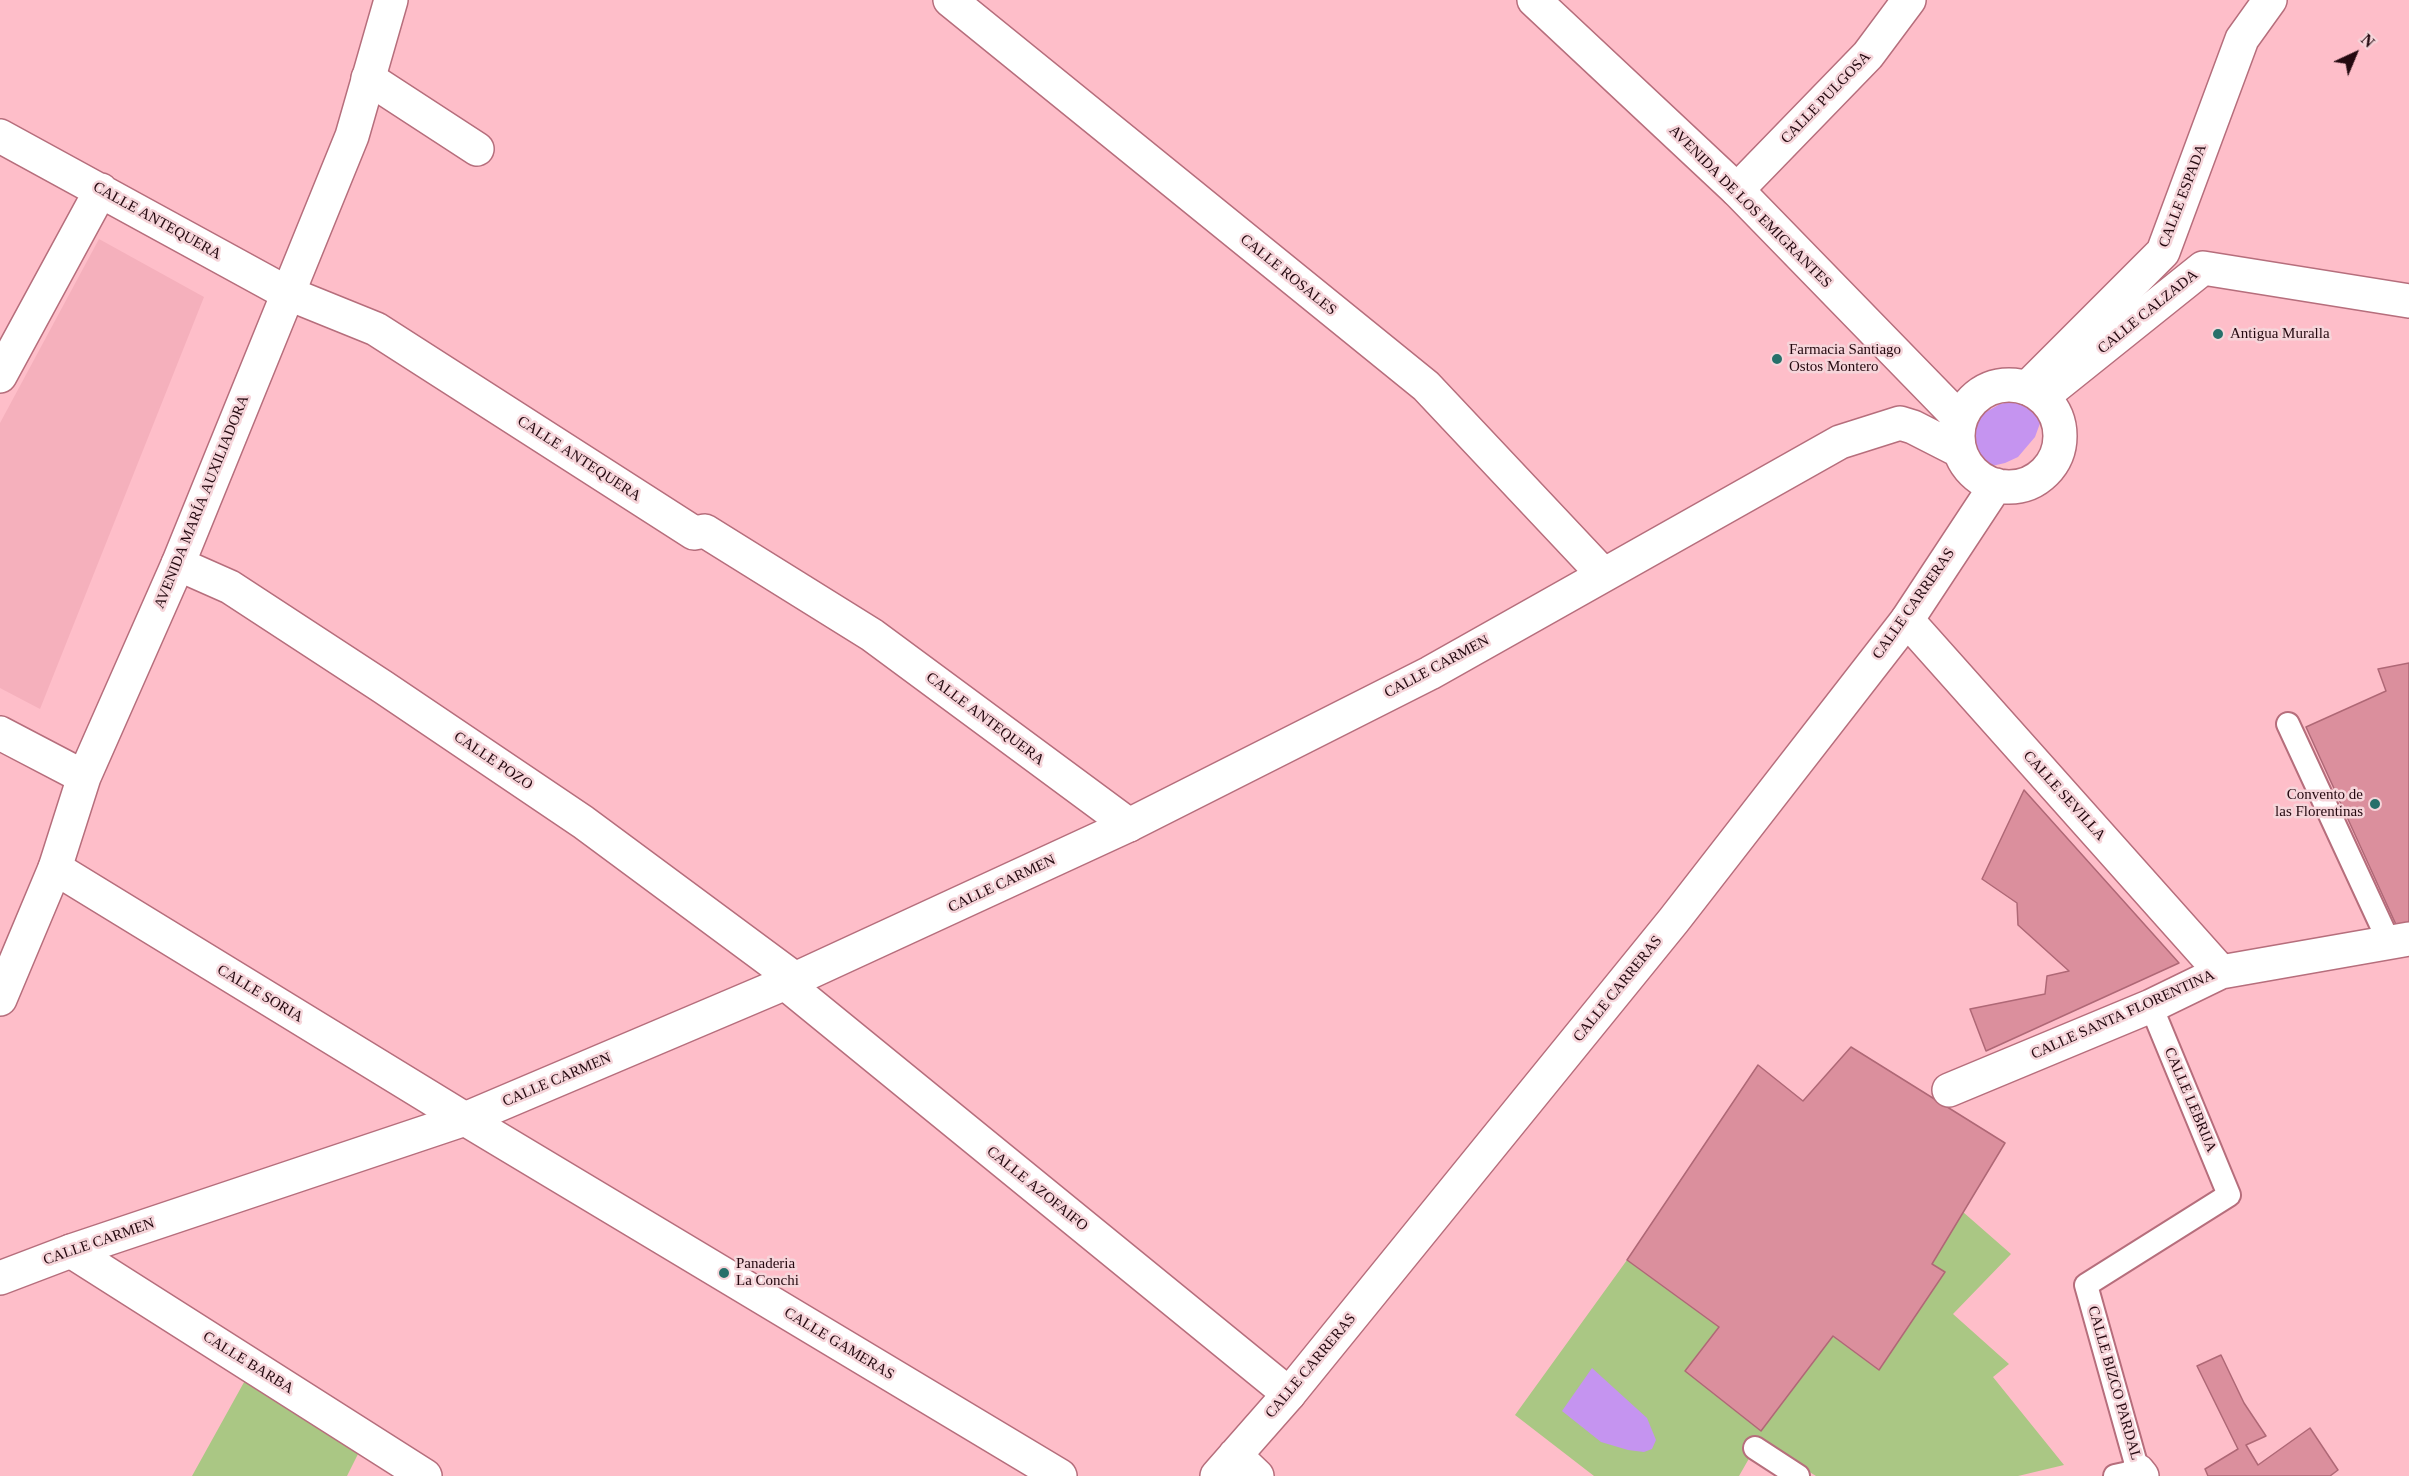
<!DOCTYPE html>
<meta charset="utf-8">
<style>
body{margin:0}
#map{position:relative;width:2409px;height:1476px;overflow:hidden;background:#febec9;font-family:"Times New Roman",serif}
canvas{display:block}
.north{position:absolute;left:2325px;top:24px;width:60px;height:60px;-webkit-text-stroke:4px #f6d5da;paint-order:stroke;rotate:44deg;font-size:16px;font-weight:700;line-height:24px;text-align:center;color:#240910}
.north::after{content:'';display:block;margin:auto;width:21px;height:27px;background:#240910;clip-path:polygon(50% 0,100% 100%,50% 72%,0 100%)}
</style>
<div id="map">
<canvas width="2409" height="1476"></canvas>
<div class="north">N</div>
</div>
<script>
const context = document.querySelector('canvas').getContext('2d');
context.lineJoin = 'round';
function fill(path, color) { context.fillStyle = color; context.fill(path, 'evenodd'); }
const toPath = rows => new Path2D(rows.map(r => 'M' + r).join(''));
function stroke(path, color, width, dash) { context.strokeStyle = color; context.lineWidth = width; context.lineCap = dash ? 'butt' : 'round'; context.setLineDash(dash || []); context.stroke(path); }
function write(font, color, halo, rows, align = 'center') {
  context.font = font + ' "Times New Roman",serif'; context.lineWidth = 5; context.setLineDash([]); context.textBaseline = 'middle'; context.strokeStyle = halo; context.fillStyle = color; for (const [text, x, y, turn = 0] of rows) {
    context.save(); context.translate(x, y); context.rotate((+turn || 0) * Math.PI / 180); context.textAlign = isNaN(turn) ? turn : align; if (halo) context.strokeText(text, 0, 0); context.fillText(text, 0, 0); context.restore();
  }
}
const built = toPath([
 [99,239,204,297,40,709,0,688,0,423]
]);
const green = toPath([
 [1963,1212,2011,1254,1953,1314,2009,1364,1993,1377,2064,1465,2018,1476,1816,1476,1759,1441,1739,1476,1594,1476,1515,1415,1627,1260,1719,1327,1761,1431,1833,1336,1879,1370,1945,1272,1932,1264],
 [253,1366,366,1438,347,1476,192,1476]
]);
const water = toPath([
 [2026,398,2038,405,2043,415,2035,437,2018,457,2005,463,1992,466,1977,460,1971,449,1970,432,1979,416,2000,404],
 [1592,1368,1647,1418,1656,1440,1652,1449,1644,1452,1628,1450,1601,1442,1562,1411]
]);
const building = toPath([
 [2409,663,2409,939,2403,940,2306,727,2386,691,2378,669,2409,663],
 [2024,790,2179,963,1986,1051,1970,1009,2045,994,2047,976,2069,971,2018,925,2017,903,1982,879,2024,790],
 [1851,1047,2005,1143,1932,1264,1945,1272,1879,1370,1833,1336,1761,1431,1685,1371,1719,1327,1627,1260,1758,1065,1803,1101,1851,1047],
 [2221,1355,2244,1403,2266,1436,2246,1445,2258,1465,2310,1428,2338,1470,2330,1476,2208,1476,2205,1469,2238,1449,2197,1366,2221,1355]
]);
const service = toPath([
 [2288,724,2389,942],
 [1755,1448,1798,1476],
 [2115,1476,2138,1471,2086,1285,2229,1195,2151,1006]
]);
const minor = toPath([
 [950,0,1426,386,1603,574],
 [368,78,477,149],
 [0,136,287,293,376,329,694,533,705,531,872,635,1129,825],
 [1737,190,1868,55,1909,0],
 [0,376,101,190],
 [2027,388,2163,252,2242,39,2270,0],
 [178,564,230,587,383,687,583,822,795,979],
 [1907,620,2221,972],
 [55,868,465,1119,1060,1476],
 [785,983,1289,1394],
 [1949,1090,2151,1006,2221,972,2409,939],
 [71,1251,425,1476],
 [2138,1471,2142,1476]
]);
const tertiary = toPath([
 [1534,0,1737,190,1960,419],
 '1958 436a51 51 0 1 1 102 0a51 51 0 1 1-102 0Z',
 [2042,397,2203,268,2409,301],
 [0,733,84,777],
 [0,999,55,868,84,777,178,564,352,136,391,0],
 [0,1278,71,1251,465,1119,795,979,1129,825,1430,673,1840,442,1900,423,1913,427,1960,451],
 [1235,1455,1257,1476],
 [1217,1476,1289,1394,1674,920,1907,620,1996,485]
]);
const markers = [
 [2218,334,6,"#27706a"],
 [1777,359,6,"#27706a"],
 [2375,804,6,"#27706a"],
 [724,1273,6,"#27706a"]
];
const streetNames = [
 ["CALLE PULGOSA",1826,98,-46],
 ["CALLE ESPADA",2183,196,-69],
 ["AVENIDA DE LOS EMIGRANTES",1750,207,45],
 ["CALLE ANTEQUERA",157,221,29],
 ["CALLE ROSALES",1288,275,39],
 ["CALLE CALZADA",2148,312,-39],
 ["CALLE ANTEQUERA",579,459,33],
 ["AVENIDA MARÍA AUXILIADORA",202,502,-68],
 ["CALLE CARRERAS",1914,604,-55],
 ["CALLE CARMEN",1437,667,-28],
 ["CALLE ANTEQUERA",985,719,37],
 ["CALLE POZO",493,761,34],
 ["CALLE SEVILLA",2064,796,48],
 ["CALLE CARMEN",1002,884,-25],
 ["CALLE CARRERAS",1618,989,-51],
 ["CALLE SORIA",260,994,31],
 ["CALLE SANTA FLORENTINA",2123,1015,-24],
 ["CALLE CARMEN",557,1080,-23],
 ["CALLE LEBRIJA",2190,1100,67],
 ["CALLE AZOFAIFO",1037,1189,39],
 ["CALLE CARMEN",99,1242,-19],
 ["CALLE GAMERAS",839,1344,31],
 ["CALLE BARBA",248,1363,32],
 ["CALLE CARRERAS",1311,1366,-50],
 ["CALLE BIZCO PARDAL",2114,1383,74]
];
const poiNames = [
 ["Antigua Muralla",2230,334],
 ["Farmacia Santiago",1789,350],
 ["Ostos Montero",1789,367],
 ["Convento de",2363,795,"right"],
 ["las Florentinas",2363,812,"right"],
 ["Panaderia",736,1264],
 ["La Conchi",736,1281]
];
fill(built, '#f5b0bc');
fill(green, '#aac784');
fill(water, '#c594f0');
fill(building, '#db8f9d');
stroke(building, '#af6876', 1.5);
stroke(service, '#b66e7c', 26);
stroke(minor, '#b66e7c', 36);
stroke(tertiary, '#b66e7c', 36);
stroke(service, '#fff', 22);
stroke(minor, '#fff', 33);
stroke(tertiary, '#fff', 33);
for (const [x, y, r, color] of markers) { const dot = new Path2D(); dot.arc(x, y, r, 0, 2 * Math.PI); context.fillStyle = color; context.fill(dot); stroke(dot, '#f6d5da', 2); }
write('15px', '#240910', '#f6d5da', streetNames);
write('15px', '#240910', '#f6d5da', poiNames, 'left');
</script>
